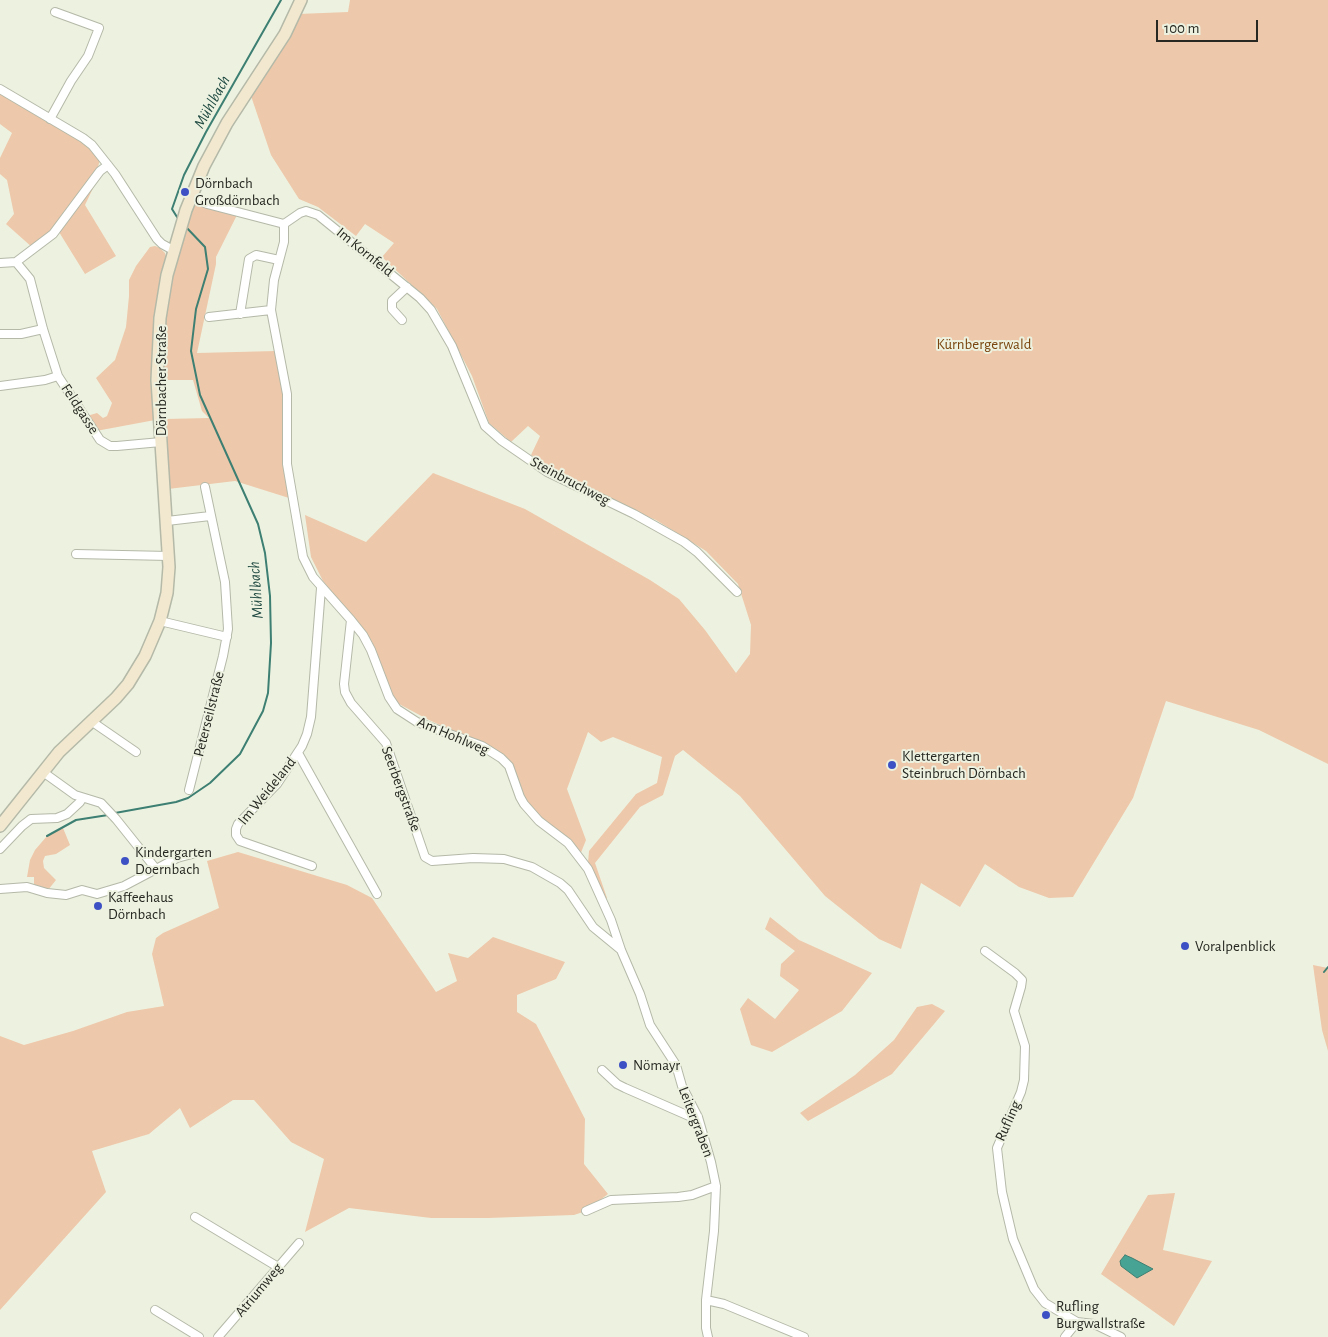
<!DOCTYPE html>
<meta charset="utf-8">
<style>
body{margin:0}
#map{position:relative;width:1328px;height:1337px;overflow:hidden;background:#edf2e0;font-family:"Alegreya Sans",sans-serif}
canvas{display:block}
.scale{position:absolute;left:1156px;top:20px;width:102px;height:22px;box-sizing:border-box;border:2px solid #262821;border-top:0;padding-left:6px;font-size:15px;line-height:18px;white-space:nowrap;color:#262821;-webkit-text-stroke:4px #edf2e0;paint-order:stroke}
</style>
<div id="map">
<canvas width="1328" height="1337"></canvas>
<div class="scale">100 m</div>
</div>
<script>
const context = document.querySelector('canvas').getContext('2d');
context.lineJoin = 'round';
function fill(path, color) { context.fillStyle = color; context.fill(path, 'evenodd'); }
const toPath = rows => new Path2D(rows.map(r => 'M' + r).join(''));
function stroke(path, color, width, dash) { context.strokeStyle = color; context.lineWidth = width; context.lineCap = dash ? 'butt' : 'round'; context.setLineDash(dash || []); context.stroke(path); }
function write(font, color, halo, rows, align = 'center') {
  context.font = font + ' "Alegreya Sans",sans-serif'; context.lineWidth = 4; context.setLineDash([]); context.textBaseline = 'middle'; context.strokeStyle = halo; context.fillStyle = color; for (const [text, x, y, turn = 0] of rows) {
    context.save(); context.translate(x, y); context.rotate((+turn || 0) * Math.PI / 180); context.textAlign = isNaN(turn) ? turn : align; if (halo) context.strokeText(text, 0, 0); context.fillText(text, 0, 0); context.restore();
  }
}
const green = toPath([
 [350,0,1328,0,1328,764,1259,730,1166,701,1133,798,1073,897,1049,898,1019,887,985,864,960,907,921,883,901,949,879,939,825,896,740,796,683,750,675,756,663,795,640,807,595,863,607,898,605,900,588,863,589,851,636,794,657,783,662,757,613,737,601,742,588,732,567,789,586,840,580,855,533,811,524,798,515,770,500,752,429,720,399,704,393,697,372,642,323,581,311,557,305,515,366,542,433,473,525,509,650,580,679,599,705,630,736,673,750,654,751,625,738,584,706,551,656,520,601,498,531,455,540,436,528,426,511,442,489,423,472,376,437,309,382,257,394,243,365,224,356,236,318,207,299,199,271,155,251,96,298,14,348,12],
 [0,92,80,139,94,150,100,160,97,170,58,224,33,248,6,224,14,214,7,180,0,174,0,158,12,133,0,124],
 [96,182,85,205,116,256,85,274,59,232],
 [194,204,238,213,216,257,216,264,197,353,276,351,283,392,289,498,235,481,168,489,165,419,209,418,202,411,193,380,162,380,163,337,169,293,177,252],
 [155,246,160,248,165,253,167,261,155,420,96,431,87,416,97,413,103,418,107,416,112,403,96,378,115,360,126,327,129,296,129,280,136,266,150,247],
 [63,828,70,845,56,854,45,856,43,861,44,868,56,880,48,890,40,889,34,884,34,877,27,877,30,860,35,850,47,836],
 [238,852,347,885,372,898,436,992,457,981,448,953,468,958,493,937,565,962,556,979,517,995,517,1012,536,1024,585,1119,584,1164,608,1194,586,1211,574,1215,488,1218,431,1218,349,1208,305,1232,324,1159,291,1142,254,1100,233,1100,190,1128,180,1108,149,1134,92,1151,106,1192,0,1310,0,1036,24,1045,73,1031,127,1012,164,1006,152,954,156,938,163,933,219,908,207,861],
 [770,917,799,940,872,973,842,1011,772,1052,751,1045,740,1009,748,998,775,1019,799,990,780,976,781,964,795,951,765,929],
 [1313,965,1328,968,1328,1051,1322,1030],
 [932,1004,945,1011,892,1074,808,1121,800,1113,855,1075,894,1040,917,1007],
 [1175,1193,1163,1250,1212,1261,1174,1326,1101,1274,1148,1195]
]);
const water = toPath([
 [1125,1255,1132,1258,1153,1269,1137,1278,1121,1266,1120,1261,1125,1255]
]);
const stream = toPath([
 [177,217,172,209,184,175,206,132,281,0],
 [115,813,176,802,188,798,210,783,240,754,263,711,268,693,271,643,270,596,265,553,258,524,200,395,191,351,196,309,208,269,205,247,185,226],
 [47,836,76,820,108,815],
 [1324,972,1328,967]
]);
const street = toPath([
 [0,89,83,138,92,145,115,174,157,239,162,244,173,250],
 [50,119,71,81,88,56,99,28,55,12],
 [190,197,207,204,284,224,284,242,274,280,271,310,287,394,287,464,303,557,313,577,351,620,344,684,345,692,351,703,386,743,425,857,432,861,473,858,504,859,532,867,560,883,568,890,593,927,621,950],
 [284,224,300,213,306,211,318,215,420,298,431,310,452,346,485,426,502,441,547,472,634,514,684,542,697,552,737,592],
 [16,262,30,279,43,329,58,376,100,440,110,446,117,446,161,442],
 [0,263,16,262,53,234,100,171,108,165],
 [240,314,249,259,256,255,279,260],
 [209,317,271,310],
 [402,320,392,309,392,301,407,287],
 [0,334,21,334,43,329],
 [0,386,45,380,58,376],
 [167,521,210,516],
 [76,554,169,556],
 [351,620,363,635,371,650,389,697,397,709,417,722,482,746,501,758,509,766,520,797,524,804,539,821,568,843,588,869,611,920,621,950,640,994,650,1025,676,1065,682,1086,698,1117,711,1162,716,1186,714,1231,706,1300,706,1328,708,1337],
 [160,621,227,637],
 [91,721,136,752],
 [298,753,377,894],
 [43,772,75,795,101,803,116,819,156,869],
 [189,790,223,656,228,629,225,582,205,487],
 [0,849,22,826,31,819,57,818,67,814,80,802,82,798],
 [312,866,240,841,236,835,236,829,238,824,277,784,302,746,307,734,311,717,321,588],
 [0,889,27,887,47,893,66,895,82,890,97,894,124,886,177,858,196,853],
 [985,951,1015,973,1022,980,1021,987,1014,1011,1025,1046,1024,1080,1021,1092,997,1148,1002,1192,1013,1239,1034,1289,1045,1303,1077,1322,1065,1337],
 [602,1070,617,1084,625,1088,689,1116,698,1117],
 [586,1211,611,1200,678,1197,692,1195,716,1186],
 [195,1217,278,1267],
 [706,1300,724,1304,804,1337],
 [155,1310,199,1337],
 [1077,1322,1094,1324,1121,1337],
 [218,1337,299,1243]
]);
const secondary = toPath([
 [0,826,59,752,116,698,128,684,145,656,160,621,167,593,169,567,157,380,160,318,167,275,186,210,204,166,227,123,285,34,301,0]
]);
const markers = [
 [185,192,5,"#3e51c4"],
 [892,765,5,"#3e51c4"],
 [125,861,5,"#3e51c4"],
 [98,906,5,"#3e51c4"],
 [1185,946,5,"#3e51c4"],
 [623,1065,5,"#3e51c4"],
 [1046,1315,5,"#3e51c4"]
];
const poiNames = [
 ["Dörnbach",195,183],
 ["Großdörnbach",195,200],
 ["Klettergarten",902,756],
 ["Steinbruch Dörnbach",902,773],
 ["Kindergarten",135,852],
 ["Doernbach",135,869],
 ["Kaffeehaus",108,897],
 ["Dörnbach",108,914],
 ["Voralpenblick",1195,946],
 ["Nömayr",633,1065],
 ["Rufling",1056,1306],
 ["Burgwallstraße",1056,1323]
];
const streetNames = [
 ["Im Kornfeld",365,252,39],
 ["Dörnbacher Straße",161,381,-90],
 ["Feldgasse",80,409,57],
 ["Steinbruchweg",570,481,28],
 ["Peterseilstraße",209,714,-76],
 ["Am Hohlweg",453,736,23],
 ["Seerbergstraße",401,789,70],
 ["Im Weideland",267,791,-51],
 ["Rufling",1008,1121,-66],
 ["Leitergraben",696,1122,69],
 ["Atriumweg",259,1290,-50]
];
const parkNames = [
 ["Kürnbergerwald",984,344]
];
const waterNames = [
 ["Mühlbach",212,102,-61],
 ["Mühlbach",256,590,-94]
];
fill(green, '#eec8aa');
fill(water, '#47a494');
stroke(water, '#3d7f72', 1);
stroke(stream, '#3d7f72', 2);
stroke(street, '#b4b9a8', 10);
stroke(secondary, '#b4b9a8', 14);
stroke(street, '#fff', 8);
stroke(secondary, '#f1e8cf', 11);
for (const [x, y, r, color] of markers) { const dot = new Path2D(); dot.arc(x, y, r, 0, 2 * Math.PI); context.fillStyle = color; context.fill(dot); stroke(dot, '#edf2e0', 2); }
write('15px', '#262821', '#edf2e0', poiNames, 'left');
write('15px', '#262821', '#edf2e0', streetNames);
write('15px', '#7a450e', '#edf2e0', parkNames);
write('italic 16px', '#204a42', '#edf2e0', waterNames);
</script>
